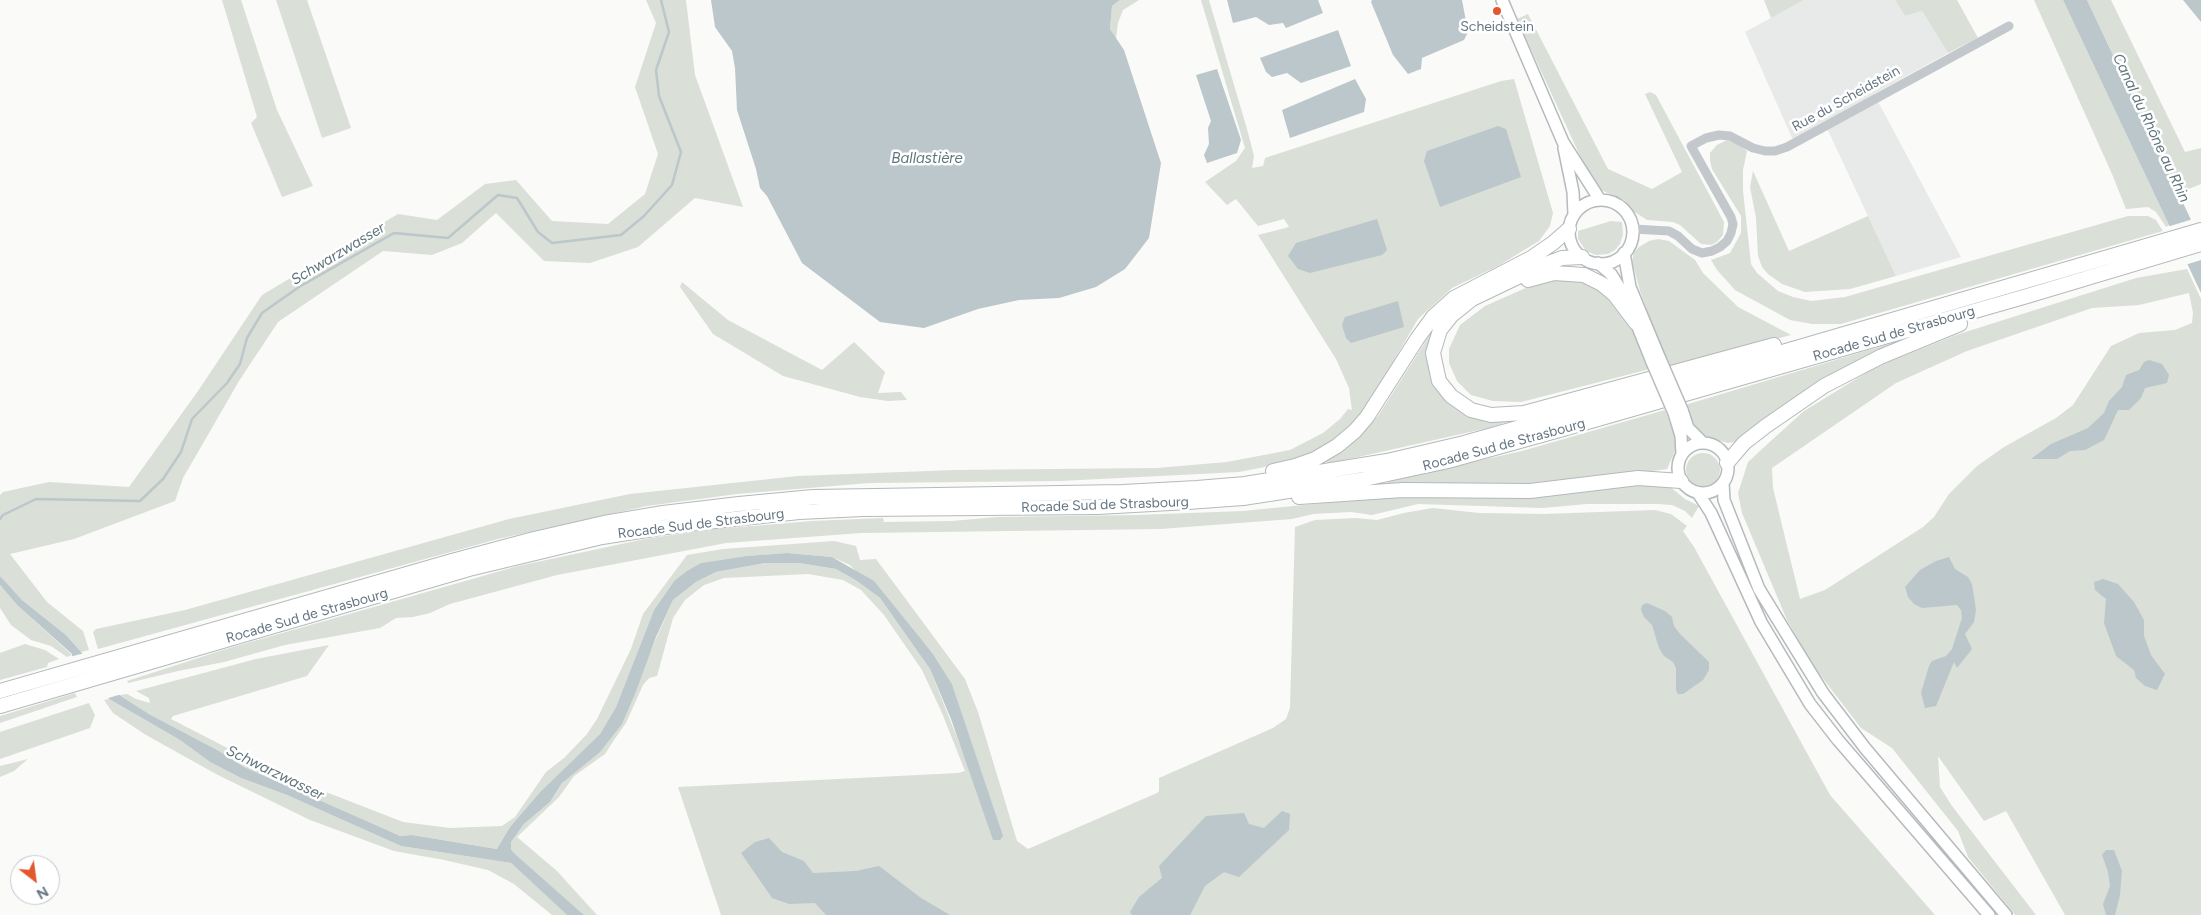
<!DOCTYPE html>
<meta charset="utf-8">
<style>
body{margin:0}
#map{position:relative;width:2201px;height:915px;overflow:hidden;background:#fafaf8;font-family:Figtree,sans-serif}
canvas{display:block}
.north{position:absolute;left:10px;top:855px;width:50px;height:50px;box-sizing:border-box;background:#fff;border:1px solid #c1c8cd;border-radius:50%;rotate:150deg;font-size:14px;font-weight:700;line-height:20px;text-align:center;color:#657683}
.north::after{content:'';display:block;margin:auto;width:18px;height:22px;background:#e4572e;clip-path:polygon(50% 0,100% 100%,50% 72%,0 100%)}
</style>
<div id="map">
<canvas width="2201" height="915"></canvas>
<div class="north">N</div>
</div>
<script>
const context = document.querySelector('canvas').getContext('2d');
context.lineJoin = 'round';
function fill(path, color) { context.fillStyle = color; context.fill(path, 'evenodd'); }
const toPath = rows => new Path2D(rows.map(r => 'M' + r).join(''));
function stroke(path, color, width, dash) { context.strokeStyle = color; context.lineWidth = width; context.lineCap = dash ? 'butt' : 'round'; context.setLineDash(dash || []); context.stroke(path); }
function write(font, color, halo, rows, align = 'center') {
  context.font = font + ' Figtree,sans-serif'; context.lineWidth = 5; context.setLineDash([]); context.textBaseline = 'middle'; context.strokeStyle = halo; context.fillStyle = color; for (const [text, x, y, turn = 0] of rows) {
    context.save(); context.translate(x, y); context.rotate((+turn || 0) * Math.PI / 180); context.textAlign = isNaN(turn) ? turn : align; if (halo) context.strokeText(text, 0, 0); context.fillText(text, 0, 0); context.restore();
  }
}
const built = toPath([
 [1804,0,1895,0,1905,16,1922,11,1948,53,1874,94,1961,257,1896,276,1825,124,1793,140,1745,32]
]);
const green = toPath([
 [222,0,241,0,277,110,313,186,282,197,251,123,257,117],
 [276,0,307,0,351,128,322,138],
 [646,0,686,0,695,75,743,207,695,198,638,247,590,263,544,261,496,213,462,243,432,255,383,251,278,322,239,381,183,478,175,501,74,539,10,554,47,602,83,631,89,650,81,652,66,635,22,600,5,582,0,576,0,495,3,492,49,482,129,487,198,391,262,295,398,214,437,220,485,184,516,180,552,221,608,224,645,194,658,154,635,87,656,23],
 [1120,0,1139,0,1123,10,1118,23,1116,39,1110,29,1112,6],
 [1201,0,1209,0,1247,129,1254,156,1252,168,1263,166,1265,158,1501,81,1514,79,1553,213,1550,226,1539,241,1498,266,1452,288,1418,319,1364,412,1339,438,1319,450,1295,461,1239,472,1060,481,869,483,737,494,647,506,498,539,98,649,93,632,96,629,185,610,509,519,630,494,798,476,954,470,1157,468,1227,462,1290,450,1323,433,1340,419,1348,409,1352,410,1349,388,1336,359,1258,235,1289,227,1284,219,1258,226,1236,199,1227,205,1205,182,1236,161,1245,148],
 [1764,0,1804,0,1771,18],
 [1895,0,1957,0,1978,38,1948,53,1922,11,1905,16],
 [2034,0,2063,0,2169,225,2166,227,2156,212,2148,207,2126,209,2112,174],
 [2087,0,2111,0,2185,152,2201,148,2201,184,2179,193],
 [1528,14,1608,169,1652,189,1682,172,1645,94,1650,92,1656,95,1724,222,1723,235,1717,242,1711,245,1701,244,1680,225,1673,222,1647,220,1630,209,1624,200,1601,190,1595,184,1587,171,1517,19],
 [1727,140,1738,144,1747,151,1743,170,1743,191,1751,264,1757,273,1778,291,1793,297,1811,301,1845,297,2128,216,2148,216,2156,220,2163,231,1841,324,1812,324,1790,320,1735,290,1717,270,1711,260,1730,253,1741,233,1741,216,1712,169,1710,161,1710,153,1717,145],
 [1753,171,1789,251,1868,216,1896,276,1850,289,1805,292,1782,284,1768,274,1762,267,1758,256,1756,218,1750,187],
 [1611,221,1622,222,1623,234,1620,244,1615,250,1608,254,1596,255,1586,251,1578,239,1578,231],
 [1658,239,1669,241,1695,260,1703,273,1738,307,1791,335,1668,366,1640,291,1632,261,1634,252,1639,247,1649,241],
 [2187,269,2201,299,2201,915,2065,915,2006,811,1984,821,1938,756,1940,787,1952,806,2036,915,2015,915,1968,857,1958,831,1892,748,1861,728,1814,667,1787,620,1742,513,1738,493,1748,462,1773,439,1804,411,1874,368,1956,335,2136,278],
 [2189,293,2193,313,2192,323,2175,330,2139,333,2111,346,2073,405,2056,418,2004,447,1977,466,1949,494,1934,517,1923,527,1825,590,1800,599,1773,488,1772,468,1896,383,1967,351,2092,308,2139,305],
 [1546,279,1578,279,1597,285,1623,311,1650,369,1521,402,1493,401,1471,395,1457,381,1449,363,1449,349,1460,325,1485,306],
 [682,282,728,320,822,370,854,342,885,372,878,393,901,392,907,400,888,401,860,397,783,376,713,334,680,287],
 [1433,330,1435,331,1436,384,1496,421,1510,421,1488,428,1327,464,1327,460,1342,452,1378,416],
 [1909,338,1747,433,1735,442,1728,443,1708,438,1701,434,1695,426,1685,405],
 [1665,410,1678,444,1667,469,1552,484,1388,484,1387,481,1522,451],
 '1686 470a17 17 0 1 1 34 0a17 17 0 1 1-34 0Z',
 [1631,484,1669,486,1685,499,1699,506,1692,518,1685,511,1672,505,1658,504,1587,504,1543,508,1418,504,1372,515,1351,512,1313,514,1292,519,1160,529,861,533,726,543,557,575,450,604,430,613,413,617,396,618,380,628,285,645,224,662,178,671,128,683,127,681,226,649,518,566,645,539,705,530,812,521,883,518,884,522,952,521,997,517,1137,515,1243,511,1405,495],
 [1433,508,1479,513,1544,514,1655,510,1671,514,1687,526,1683,531,1694,547,1830,795,1935,915,721,915,678,787,958,773,965,771,942,713,922,670,884,615,861,590,843,580,808,574,724,578,704,585,685,600,673,618,657,676,649,678,643,685,626,723,614,740,605,754,574,776,559,797,517,837,557,871,597,915,584,915,514,853,511,849,511,842,524,824,550,802,562,783,573,772,635,694,644,666,673,600,696,582,716,572,765,563,799,563,836,569,857,581,880,598,930,669,971,773,1000,839,1002,835,952,684,933,654,850,565,832,557,787,553,746,556,701,563,674,581,654,610,616,707,600,734,540,792,510,827,498,849,412,835,400,836,379,828,244,767,219,751,149,714,120,695,127,694,136,699,150,703,149,698,136,691,256,659,329,645,307,676,173,716,171,719,272,771,403,822,450,828,502,826,515,817,546,772,564,758,587,734,597,719,631,649,643,614,687,555,723,549,834,541,856,546,860,560,876,559,965,679,978,712,1017,841,1028,849,1157,793,1159,791,1159,778,1273,728,1286,719,1290,708,1295,527,1315,520,1356,518,1377,520,1404,513],
 [0,585,18,606,72,655,67,657,51,646,31,640,11,625,0,608],
 [25,644,45,650,59,659,48,663,47,667,0,680,0,653],
 [75,693,77,697,0,723,0,716],
 [109,699,180,740,210,762,241,778,287,795,401,846,511,863,567,915,552,915,514,884,488,870,444,860,394,851,310,820,216,774,146,735,113,713,104,700],
 [89,703,95,715,90,728,0,759,0,732],
 [28,759,14,771,0,777,0,766]
]);
const water = toPath([
 [711,0,1120,0,1112,6,1110,29,1124,50,1161,163,1149,238,1125,269,1096,287,1059,298,1019,300,978,309,924,328,880,322,802,263,767,196,760,188,756,169,737,110,735,68,732,51,715,27],
 [1227,0,1318,0,1323,13,1286,28,1283,23,1269,25,1256,17,1233,23],
 [1372,0,1462,0,1468,32,1464,40,1422,58,1421,69,1408,74,1393,55,1371,2],
 [2063,0,2087,0,2201,241,2201,293],
 [2183,0,2201,0,2201,22],
 [1338,30,1351,66,1301,83,1287,73,1272,77,1266,72,1260,58],
 [1217,69,1241,140,1237,153,1207,163,1204,155,1209,144,1208,128,1211,121,1196,75],
 [1355,79,1366,99,1364,112,1290,138,1282,110],
 [1498,126,1506,129,1521,177,1440,207,1424,161,1427,151],
 [1377,219,1387,250,1382,255,1310,273,1298,269,1288,256,1296,243],
 [1398,301,1404,327,1351,343,1346,338,1342,325,1345,317],
 [2149,360,2162,364,2169,375,2167,383,2145,388,2141,398,2129,410,2118,410,2104,440,2085,450,2070,451,2057,459,2031,459,2051,444,2088,428,2104,413,2109,401,2122,387,2126,375,2139,370,2144,362],
 [787,553,832,557,874,581,933,654,952,684,1003,836,1000,840,993,840,951,719,930,669,880,598,857,581,836,569,799,563,765,563,716,572,696,582,673,600,656,637,635,694,622,724,600,752,562,783,550,802,524,824,511,842,511,849,514,853,584,915,567,915,511,863,401,846,287,795,241,778,210,762,180,740,109,699,72,658,72,654,18,606,0,585,0,576,22,600,66,635,118,694,149,714,219,751,244,767,400,836,412,835,497,849,510,827,540,792,600,734,616,707,654,610,674,581,687,571,701,563,746,556],
 [1949,557,1955,569,1968,577,1972,584,1976,610,1974,622,1965,634,1972,649,1957,668,1954,662,1936,706,1925,708,1921,693,1929,666,1932,661,1946,656,1952,649,1962,618,1961,610,1957,605,1922,608,1914,604,1908,597,1905,587,1920,570,1936,561],
 [2103,579,2118,584,2134,602,2144,620,2144,636,2151,655,2165,674,2157,690,2145,686,2136,678,2134,670,2116,656,2104,623,2106,599,2095,590,2094,582],
 [1647,603,1665,611,1672,617,1674,626,1680,634,1709,662,1709,670,1703,680,1683,694,1678,694,1676,690,1676,668,1673,662,1664,656,1659,648,1652,625,1644,617,1641,610,1642,605],
 [1282,811,1290,814,1289,830,1239,877,1224,872,1205,886,1190,915,1132,915,1130,912,1139,897,1162,878,1159,866,1206,816,1244,813,1249,824,1264,828],
 [769,838,782,852,804,861,813,873,856,871,879,866,921,898,950,915,826,915,815,903,789,904,772,898,741,853,755,842],
 [2106,850,2114,850,2122,871,2120,895,2115,915,2106,915,2103,904,2110,886,2108,872,2102,855]
]);
const pier = toPath([
 [2193,219,2201,235,2201,260,2185,265,2167,227],
 [85,653,119,692,122,694,105,699,69,659,69,657]
]);
const stream = toPath([
 [0,519,3,515,36,499,140,501,163,479,181,452,192,419,227,383,240,364,247,338,262,313,299,287,394,233,448,238,498,195,517,198,538,232,552,243,621,235,644,216,672,185,681,152,659,96,656,70,669,32,661,0]
]);
const minor = toPath([
 [1633,229,1669,231,1678,236,1692,249,1702,253,1712,251,1720,247,1727,241,1731,233,1733,224,1731,217,1691,146,1706,138,1719,135,1730,136,1753,148,1765,151,1775,151,1787,147,2009,26]
]);
const major = toPath([
 [1502,0,1563,142,1600,200],
 [1564,148,1573,192,1574,214],
 '1569 232a32 32 0 1 1 64 0a32 32 0 1 1-64 0Z',
 [1624,253,1630,287,1660,359],
 [1598,263,1611,274,1627,300,1652,362],
 [1682,410,1688,428,1703,443],
 [1674,413,1681,436,1682,454],
 '1678 468a25 25 0 1 1 50 0a25 25 0 1 1-50 0Z',
 [1723,483,1724,500,1759,589,1823,693,1865,748,2006,915],
 [1698,493,1711,513,1761,622,1810,704,1838,740,1989,915]
]);
const highway = toPath([
 [1582,257,1562,258,1543,265,1472,299,1452,315,1440,330,1433,353,1439,381,1451,396,1471,410,1491,415,1524,413,1774,345],
 [1528,280,1554,273,1584,275,1602,284,1614,294,1636,323],
 [1727,463,1744,443,1766,426,1824,386,1880,357,1960,324],
 [1273,471,1295,466,1315,459,1337,446,1355,431,1367,417,1417,339,1433,317,1454,298,1531,258,1553,243,1569,229],
 [1299,497,1403,490,1530,491,1638,478,1681,481],
 [0,691,452,561,534,539,604,523,663,513,739,504,813,497,1123,492,1197,488,1245,484,1387,461,1464,443,1676,383,2201,230],
 [0,706,469,569,602,537,679,525,799,512,863,509,1098,507,1188,502,1243,498,1360,480,1448,461,1563,429,2027,296,2201,244]
]);
const majorBridge = toPath([
 [1660,359,1682,410],
 [1652,362,1674,413]
]);
const markers = [
 [1497,11,5,"#e4572e"]
];
const poiNames = [
 ["Scheidstein",1497,27]
];
const streetNames = [
 ["Rue du Scheidstein",1846,99,-29],
 ["Rocade Sud de Strasbourg",1894,334,-16],
 ["Rocade Sud de Strasbourg",1504,445,-15],
 ["Rocade Sud de Strasbourg",1105,505,-2],
 ["Rocade Sud de Strasbourg",701,524,-7],
 ["Rocade Sud de Strasbourg",307,616,-16]
];
const waterNames = [
 ["Canal du Rhône au Rhin",2151,128,65],
 ["Ballastière",927,159],
 ["Schwarzwasser",338,254,-31],
 ["Schwarzwasser",275,773,26]
];
fill(built, '#e8e9e9');
fill(green, '#dadfd7');
fill(water, '#bbc7cb');
fill(pier, '#fafaf8');
stroke(stream, '#bbc7cb', 2.5);
stroke(major, '#b5babe', 14);
stroke(highway, '#b4b9bd', 16);
stroke(minor, '#c3c8cc', 9);
stroke(major, '#fff', 11);
stroke(highway, '#fff', 14);
stroke(majorBridge, '#b5babe', 14, []);
stroke(majorBridge, '#fff', 11);
for (const [x, y, r, color] of markers) { const dot = new Path2D(); dot.arc(x, y, r, 0, 2 * Math.PI); context.fillStyle = color; context.fill(dot); stroke(dot, '#fff', 2); }
write('14px', '#657683', '#fff', poiNames);
write('14px', '#657683', '#fff', streetNames);
write('italic 15px', '#60757c', '#fff', waterNames);
</script>
